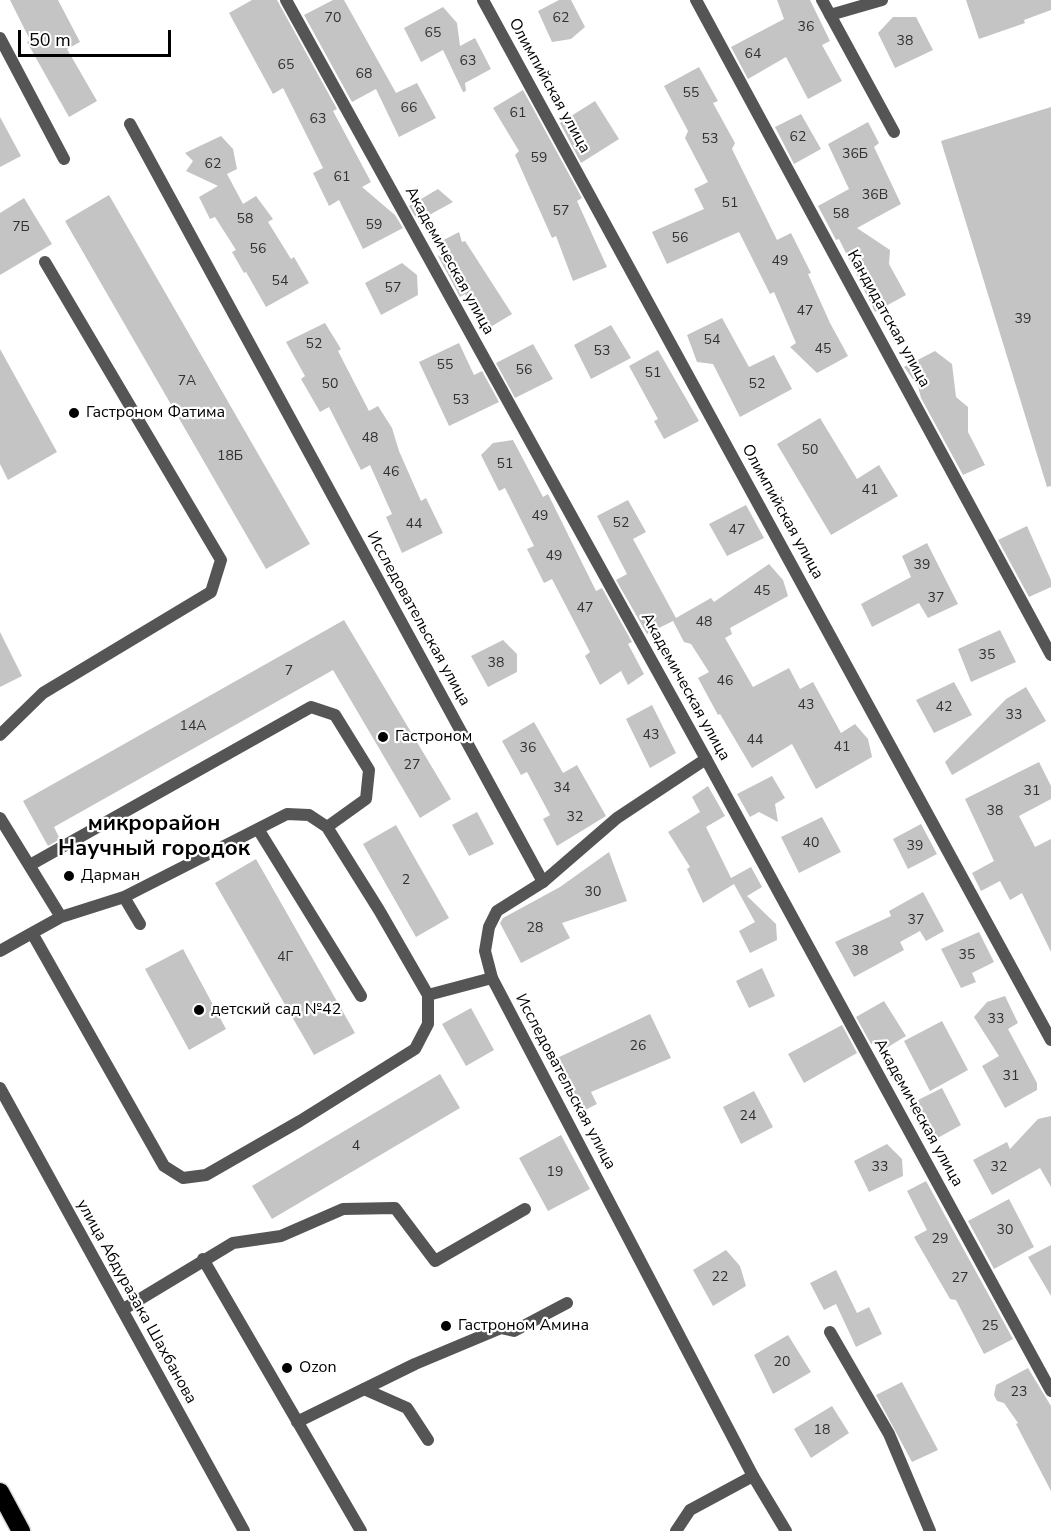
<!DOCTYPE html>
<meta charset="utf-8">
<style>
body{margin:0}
#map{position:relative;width:1051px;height:1531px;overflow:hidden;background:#fff;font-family:"Nunito Sans",sans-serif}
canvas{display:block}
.scale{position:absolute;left:18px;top:30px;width:153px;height:27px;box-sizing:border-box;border:3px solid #000;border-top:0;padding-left:8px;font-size:18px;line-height:21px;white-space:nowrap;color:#000;-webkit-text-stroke:4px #fff;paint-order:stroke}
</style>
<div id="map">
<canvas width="1051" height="1531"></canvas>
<div class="scale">50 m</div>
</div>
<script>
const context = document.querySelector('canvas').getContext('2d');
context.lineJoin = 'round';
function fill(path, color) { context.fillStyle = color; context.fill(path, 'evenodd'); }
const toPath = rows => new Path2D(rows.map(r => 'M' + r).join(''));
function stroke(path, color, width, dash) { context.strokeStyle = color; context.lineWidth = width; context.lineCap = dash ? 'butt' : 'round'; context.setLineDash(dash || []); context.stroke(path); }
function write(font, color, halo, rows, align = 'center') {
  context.font = font + ' "Nunito Sans",sans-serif'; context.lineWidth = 4.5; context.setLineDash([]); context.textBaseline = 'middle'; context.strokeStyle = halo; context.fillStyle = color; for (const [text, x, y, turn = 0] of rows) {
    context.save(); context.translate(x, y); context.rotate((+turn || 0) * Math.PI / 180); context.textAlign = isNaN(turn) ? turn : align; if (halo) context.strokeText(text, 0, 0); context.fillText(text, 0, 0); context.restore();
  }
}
const building = toPath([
 [10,0,58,0,80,42,67,49,97,101,69,117,27,42,30,40],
 [252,0,277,0,337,109,333,111,371,182,362,187,395,215,403,228,363,249,339,200,329,206,313,173,323,168,283,88,273,94,229,13],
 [333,0,344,0,396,93,417,83,436,118,399,137,376,89,352,102,304,15],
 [559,0,571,0,585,27,571,39,552,42,538,11],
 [777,0,810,0,830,41,822,45,842,81,808,99,786,57,748,79,731,47,784,19],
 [966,0,1051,0,1051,10,1024,20,1025,23,979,39],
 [443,7,457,23,460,46,475,38,491,69,465,83,466,91,463,92,443,50,421,62,404,28],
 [893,17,916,17,933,50,895,68,878,33],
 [699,67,718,101,713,103,735,143,732,149,777,240,791,233,811,273,808,274,830,323,848,356,817,373,790,347,796,343,774,292,770,294,739,232,667,264,652,232,704,209,694,189,708,182,685,138,688,131,664,86],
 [523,90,582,198,577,201,607,267,573,281,556,236,552,238,515,155,519,151,493,108],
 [595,101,619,139,581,163,560,123],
 [1051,107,1051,486,1047,487,941,141],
 [801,114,821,149,794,164,775,127],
 [0,117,21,156,0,167],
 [868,122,879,143,874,147,901,204,857,228,890,250,889,264,906,295,875,312,839,239,836,240,818,206,849,189,828,144],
 [221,136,233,149,237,169,227,174,243,204,256,196,273,219,268,222,291,259,294,257,309,283,266,307,246,272,244,273,232,252,236,250,215,217,210,219,199,197,218,186,186,171,193,161,185,153],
 [438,189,453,202,420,220,416,213,416,218,409,206],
 [109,195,310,544,266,569,65,221],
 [24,198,52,244,0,275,0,213],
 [459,232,462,242,465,241,512,314,484,331,465,294,460,297,438,256,441,254,436,244],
 [402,263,417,275,418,295,381,315,365,283],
 [722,318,749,367,774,355,792,389,740,417,713,364,697,362,687,335],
 [325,323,341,349,338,351,369,411,378,406,392,428,399,451,421,501,426,498,443,533,402,553,386,517,392,514,370,465,361,470,329,407,320,412,301,379,305,376,286,342],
 [611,325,631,358,591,379,574,345],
 [459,343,474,375,482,371,499,402,449,426,419,362],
 [533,344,553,379,515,398,496,363],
 [0,349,57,452,8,480,0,464],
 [658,350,699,421,664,439,654,421,658,419,629,366],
 [935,351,952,364,956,397,968,407,968,432,985,465,963,475,921,398,918,386,904,367],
 [820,418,857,479,879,465,898,496,831,535,777,444],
 [513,440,543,497,548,494,596,591,602,588,632,642,628,644,644,674,628,685,621,671,600,685,585,656,590,652,552,579,544,583,527,549,534,546,505,488,499,491,481,455,493,443],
 [628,500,646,532,633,539,676,618,711,598,714,602,769,564,783,580,788,596,730,628,732,634,725,638,753,687,789,668,800,689,813,682,841,733,855,724,868,739,872,757,816,789,792,744,752,768,720,714,718,715,698,678,709,672,691,644,684,642,673,621,647,634,616,580,627,574,597,516],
 [746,505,764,538,727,556,709,524],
 [1027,526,1051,580,1051,587,1029,597,998,540],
 [927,543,958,604,928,618,919,603,872,627,861,604,911,577,902,556],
 [344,620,451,799,420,818,333,670,54,827,60,839,48,846,23,801],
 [1000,630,1016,662,971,682,958,649],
 [0,632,22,676,0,687],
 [503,640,517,654,517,672,488,687,471,656],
 [954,682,972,715,934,733,916,700],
 [1026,687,1046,721,952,775,945,762,1006,699],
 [652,705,676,753,650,768,626,719],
 [534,722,563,773,577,765,606,816,557,846,543,819,550,815,527,772,521,775,502,741],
 [1039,762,1051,786,1051,799,1019,816,1035,847,1051,839,1051,952,1022,893,1010,900,1000,881,981,891,972,873,994,861,965,799],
 [772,776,785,798,775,804,778,822,759,812,750,817,737,794],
 [708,786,725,816,706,827,731,878,751,867,762,887,747,896,776,924,777,940,750,953,739,931,755,922,734,884,703,903,687,869,690,867,668,832,700,812,692,797],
 [477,812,494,844,469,856,452,825],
 [822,817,841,852,799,873,781,837],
 [921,824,937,854,908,869,893,839],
 [396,825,449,918,416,937,363,844],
 [609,852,627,901,562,923,570,938,521,963,500,923,503,918,560,887],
 [256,859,355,1033,314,1055,215,883],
 [923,892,944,931,926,941,920,931,900,942,904,950,854,977,835,942,891,916,889,911],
 [979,932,994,962,972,973,976,982,961,988,941,949],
 [183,949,226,1029,189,1050,145,969],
 [762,968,775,996,749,1008,736,981],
 [1005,996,1018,1023,1008,1029,1037,1083,1037,1090,1005,1108,982,1066,999,1056,974,1017,987,1002],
 [884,1001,906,1036,883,1050,878,1041,871,1044,856,1017],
 [471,1008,494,1050,466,1066,442,1024],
 [650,1014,671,1058,591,1092,597,1104,581,1112,555,1059],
 [942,1021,968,1070,930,1091,904,1041],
 [842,1025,857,1053,804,1083,788,1054],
 [440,1074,460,1108,272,1219,252,1186],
 [942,1088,961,1125,934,1140,914,1102],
 [754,1091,773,1127,741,1144,723,1107],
 [1051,1116,1051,1187,1040,1168,992,1195,973,1160,1007,1142,1010,1149,1038,1119],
 [561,1135,590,1189,548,1211,519,1158],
 [887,1144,902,1159,903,1176,869,1192,854,1161],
 [926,1181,1013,1339,984,1354,956,1300,950,1299,914,1237,927,1230,907,1191],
 [1009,1199,1034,1247,994,1269,968,1221],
 [1051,1245,1051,1296,1028,1257],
 [726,1250,740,1266,746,1286,713,1306,693,1270],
 [836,1270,857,1313,869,1307,882,1334,856,1347,836,1304,824,1310,810,1283],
 [788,1335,811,1372,773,1394,754,1355],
 [1028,1368,1051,1406,1051,1491,1016,1424,1018,1423,1004,1403,997,1401,994,1395,996,1385],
 [902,1382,938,1450,912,1462,876,1395],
 [832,1406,849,1433,811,1458,794,1429]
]);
const lane = toPath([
 [0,735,43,693,211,592,221,560,45,262],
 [0,818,61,917],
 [258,829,361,996],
 [30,865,311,707,335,715,369,770,366,799,327,827],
 [543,882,617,818,706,759],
 [124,897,140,924],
 [0,951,32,933,61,917,124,897,287,814,309,815,327,827,379,910,428,995,428,1024,415,1049,300,1121,206,1175,183,1178,164,1166,32,933],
 [428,995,492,978],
 [830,1332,889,1434,930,1531],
 [364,1389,407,1408,428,1440],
 [676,1531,690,1510,753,1476]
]);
const street = toPath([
 [286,0,706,759,1051,1391],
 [483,0,1051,1040],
 [696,0,1051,655],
 [822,0,894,132],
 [830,15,882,0],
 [0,38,64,159],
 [130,124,543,882,497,911,489,927,485,951,492,978,753,1476,786,1531],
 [0,1088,244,1531],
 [203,1259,361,1531],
 [122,1310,233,1243,281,1236,343,1209,395,1208,435,1261,525,1209],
 [297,1422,415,1364,501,1328,514,1331,567,1303]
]);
const highway = toPath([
 [0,1492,21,1531]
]);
const markers = [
 [74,413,6,"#000"],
 [383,737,6,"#000"],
 [69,876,6,"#000"],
 [199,1010,6,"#000"],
 [446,1326,6,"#000"],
 [287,1368,6,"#000"]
];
const numberNames = [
 ["70",333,19],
 ["62",561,19],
 ["36",806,28],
 ["65",433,34],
 ["38",905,42],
 ["64",753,55],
 ["63",468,62],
 ["65",286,66],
 ["68",364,75],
 ["55",691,94],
 ["66",409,109],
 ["61",518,114],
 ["63",318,120],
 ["62",798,138],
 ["53",710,140],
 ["36Б",855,155],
 ["59",539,159],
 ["62",213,165],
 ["61",342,178],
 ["36В",875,196],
 ["51",730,204],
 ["57",561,212],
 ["58",841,215],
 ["58",245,220],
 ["59",374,226],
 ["7Б",21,228],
 ["56",680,239],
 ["56",258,250],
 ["49",780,262],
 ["54",280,282],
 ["57",393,289],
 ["47",805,312],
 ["39",1023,320],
 ["54",712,341],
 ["52",314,345],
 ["45",823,350],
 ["53",602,352],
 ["55",445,366],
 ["56",524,371],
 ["51",653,374],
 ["7А",187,382],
 ["50",330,385],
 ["52",757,385],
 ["53",461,401],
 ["48",370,439],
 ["50",810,451],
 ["18Б",230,457],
 ["51",505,465],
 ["46",391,473],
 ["41",870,491],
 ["49",540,517],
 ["52",621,524],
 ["44",414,525],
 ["47",737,531],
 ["49",554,557],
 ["39",922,566],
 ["45",762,592],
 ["37",936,599],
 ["47",585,609],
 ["48",704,623],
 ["35",987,656],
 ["38",496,664],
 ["7",289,672],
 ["46",725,682],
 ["43",806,706],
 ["42",944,708],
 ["33",1014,716],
 ["14А",193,727],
 ["43",651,736],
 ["44",755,741],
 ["41",842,748],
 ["36",528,749],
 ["27",412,766],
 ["34",562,789],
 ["31",1032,792],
 ["38",995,812],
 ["32",575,818],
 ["40",811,844],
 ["39",915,847],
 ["2",406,881],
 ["30",593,893],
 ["37",916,921],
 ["28",535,929],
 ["38",860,952],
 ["35",967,956],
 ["4Г",285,958],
 ["33",996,1020],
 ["26",638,1047],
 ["31",1011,1077],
 ["24",748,1117],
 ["4",356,1147],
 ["33",880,1168],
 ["32",999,1168],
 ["19",555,1173],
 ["30",1005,1231],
 ["29",940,1240],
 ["22",720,1278],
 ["27",960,1279],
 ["25",990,1327],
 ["20",782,1363],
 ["23",1019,1393],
 ["18",822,1431]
];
const streetNames = [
 ["Олимпийская улица",549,86,61],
 ["Академическая улица",449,261,61],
 ["Кандидатская улица",888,319,61],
 ["Олимпийская улица",782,512,61],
 ["Исследовательская улица",418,619,61],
 ["Академическая улица",685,687,61],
 ["Исследовательская улица",565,1082,62],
 ["Академическая улица",918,1113,61],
 ["улица Абдуразака Шахбанова",136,1302,61]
];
const poiNames = [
 ["Гастроном Фатима",86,413],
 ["Гастроном",395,737],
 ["Дарман",81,876],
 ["детский сад №42",211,1010],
 ["Гастроном Амина",458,1326],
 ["Ozon",299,1368]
];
const districtNames = [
 ["микрорайон",154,825],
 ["Научный городок",154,850]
];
fill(building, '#c4c4c4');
stroke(highway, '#dbdbdb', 21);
stroke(lane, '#555', 12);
stroke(street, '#555', 12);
stroke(highway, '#000', 18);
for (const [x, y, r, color] of markers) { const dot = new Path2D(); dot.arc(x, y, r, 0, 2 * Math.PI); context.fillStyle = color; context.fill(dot); stroke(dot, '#fff', 2); }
write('14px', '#313131', null, numberNames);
write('16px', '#000', '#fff', streetNames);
write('16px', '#000', '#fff', poiNames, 'left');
write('bold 22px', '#000', '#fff', districtNames);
</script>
